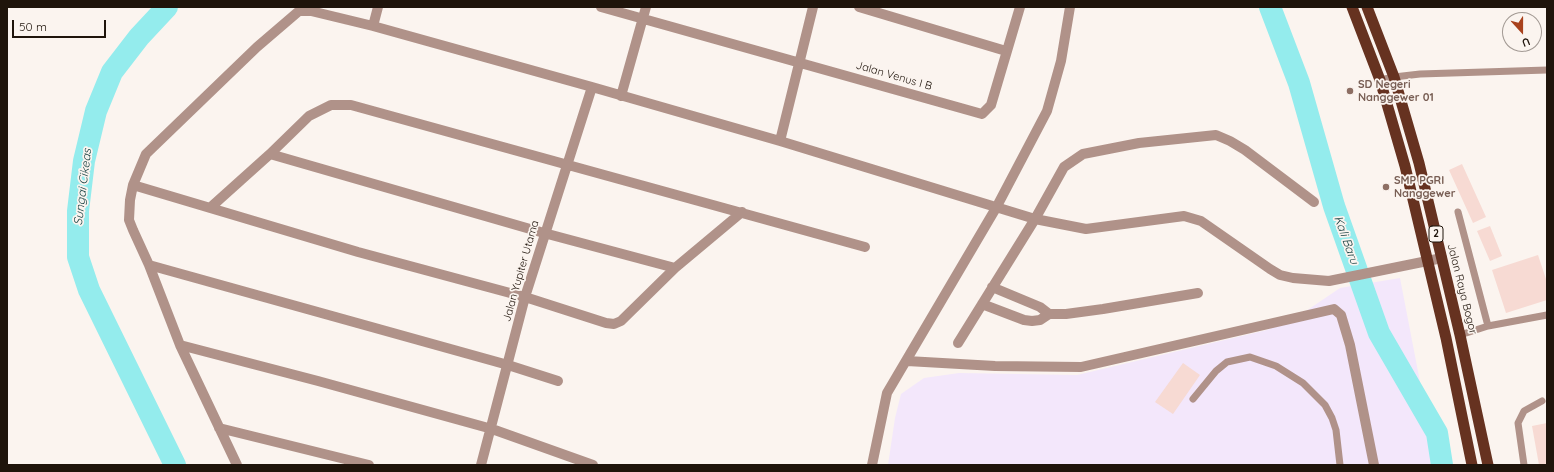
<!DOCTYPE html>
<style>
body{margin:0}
#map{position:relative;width:1554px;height:472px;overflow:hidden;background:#fbf4ef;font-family:Quicksand,sans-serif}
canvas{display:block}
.frame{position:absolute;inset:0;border:8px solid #1f140b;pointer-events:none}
.north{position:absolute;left:1502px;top:12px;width:40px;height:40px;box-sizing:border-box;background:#fbf4ef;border:1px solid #a39a94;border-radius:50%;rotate:159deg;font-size:11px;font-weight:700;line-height:16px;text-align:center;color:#1f140b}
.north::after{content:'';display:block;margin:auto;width:14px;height:18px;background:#a9421d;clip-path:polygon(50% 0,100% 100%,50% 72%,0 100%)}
.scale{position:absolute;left:12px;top:20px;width:94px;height:18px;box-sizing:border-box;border:2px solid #1f140b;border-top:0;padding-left:5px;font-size:12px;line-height:14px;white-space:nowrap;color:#1f140b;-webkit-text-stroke:3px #fbf4ef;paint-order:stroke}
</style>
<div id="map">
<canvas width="1554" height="472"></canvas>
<div class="frame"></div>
<div class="north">U</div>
<div class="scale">50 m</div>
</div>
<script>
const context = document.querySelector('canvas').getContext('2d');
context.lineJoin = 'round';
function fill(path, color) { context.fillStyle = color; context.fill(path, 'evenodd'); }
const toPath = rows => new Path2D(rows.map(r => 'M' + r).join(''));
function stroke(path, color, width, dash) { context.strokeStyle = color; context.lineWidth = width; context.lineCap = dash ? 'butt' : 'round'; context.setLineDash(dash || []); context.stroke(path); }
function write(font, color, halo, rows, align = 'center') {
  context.font = font + ' Quicksand,sans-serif'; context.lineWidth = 3.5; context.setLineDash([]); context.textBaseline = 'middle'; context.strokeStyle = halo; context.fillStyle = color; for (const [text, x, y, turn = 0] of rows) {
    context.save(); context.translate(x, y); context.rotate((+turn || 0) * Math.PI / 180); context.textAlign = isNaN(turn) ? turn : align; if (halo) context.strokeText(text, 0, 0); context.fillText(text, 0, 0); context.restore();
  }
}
const industrial = toPath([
 [1400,278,1436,465,888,465,895,418,901,394,924,378,959,373,1077,375,1267,330,1306,311,1340,288]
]);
const river = toPath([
 [167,7,139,37,112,72,96,111,84,161,78,211,78,257,89,290,175,465],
 [1270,7,1299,83,1334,206,1379,333,1437,433,1442,465]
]);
const building = toPath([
 [1462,164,1486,217,1473,223,1449,170],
 [1490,226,1502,256,1490,261,1477,231],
 [1538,255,1547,282,1547,300,1506,313,1492,270],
 [1183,363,1200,375,1173,414,1155,402],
 [1547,423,1547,465,1539,465,1532,426]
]);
const service = toPath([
 [1380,80,1394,77,1420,74,1547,70],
 [1458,212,1488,326],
 [1460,335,1488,326,1547,315],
 [1193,399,1216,371,1227,362,1250,357,1276,366,1303,383,1325,405,1332,418,1336,430,1340,465],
 [1524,465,1518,423,1524,411,1542,401]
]);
const minor = toPath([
 [601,7,982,114,991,105,1020,7],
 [859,7,1006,51],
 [373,26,378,7],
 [621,96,646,7],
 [780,141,813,7],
 [270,154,309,116,331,105,351,105,865,247],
 [133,185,358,252,525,297,606,323,614,324,621,321,675,268,742,212],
 [211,207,270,154,544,233,675,268],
 [149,265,508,365,558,381],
 [992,287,1040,307,1049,314],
 [982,304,1024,320,1032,321,1040,320,1049,314,1066,314,1103,309,1198,293],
 [958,343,1035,219,1064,167,1083,154,1139,143,1216,135,1230,141,1245,150,1314,202],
 [180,345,318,381,492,429,593,465],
 [907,361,995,366,1081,367,1334,309,1341,315,1350,345,1374,465],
 [219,428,369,465],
 [237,465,180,345,149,265,133,230,129,220,130,200,133,185,146,154,257,47,299,11,311,11,373,26,592,87,780,141,1035,219,1086,229,1184,216,1201,221,1270,269,1280,275,1293,278,1329,281,1442,258],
 [481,465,525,297,592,87],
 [872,465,887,393,996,208,1047,111,1061,61,1070,7]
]);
const trunk = toPath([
 [1352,7,1380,80,1405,166,1446,338,1472,465],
 [1367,7,1394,77,1419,163,1460,335,1488,465]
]);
const markers = [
 [1350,91,4,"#8d6e63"],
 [1386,187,4,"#8d6e63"]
];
const shields = [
 [1436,234,14]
];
const shieldNames = [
 ["2",1436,234]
];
const streetNames = [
 ["Jalan Venus I B",894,76,16],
 ["Jalan Yupiter Utama",521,271,-74],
 ["Jalan Raya Bogor",1462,289,76]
];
const educationNames = [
 ["SD Negeri",1358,85],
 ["Nanggewer 01",1358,98],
 ["SMP PGRI",1394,181],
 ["Nanggewer",1394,194]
];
const waterNames = [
 ["Sungai Cikeas",83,187,-83],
 ["Kali Baru",1346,240,70]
];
fill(industrial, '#f3e7fb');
stroke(river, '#94eced', 22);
fill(building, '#f7dad3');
stroke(service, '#b09289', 7);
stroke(minor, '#b09289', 10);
stroke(trunk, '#663220', 11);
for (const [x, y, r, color] of markers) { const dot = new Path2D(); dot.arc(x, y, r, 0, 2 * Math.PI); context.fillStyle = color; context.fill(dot); stroke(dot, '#fbf4ef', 1.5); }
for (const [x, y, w] of shields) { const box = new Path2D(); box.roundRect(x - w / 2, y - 8, w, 16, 3); context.fillStyle = '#fbf4ef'; context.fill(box); stroke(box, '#1f140b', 1); }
write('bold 10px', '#1f140b', null, shieldNames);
write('11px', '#1f140b', '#fbf4ef', streetNames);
write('bold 11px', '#785e54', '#fbf4ef', educationNames, 'left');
write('italic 12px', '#1a4444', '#fbf4ef', waterNames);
</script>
